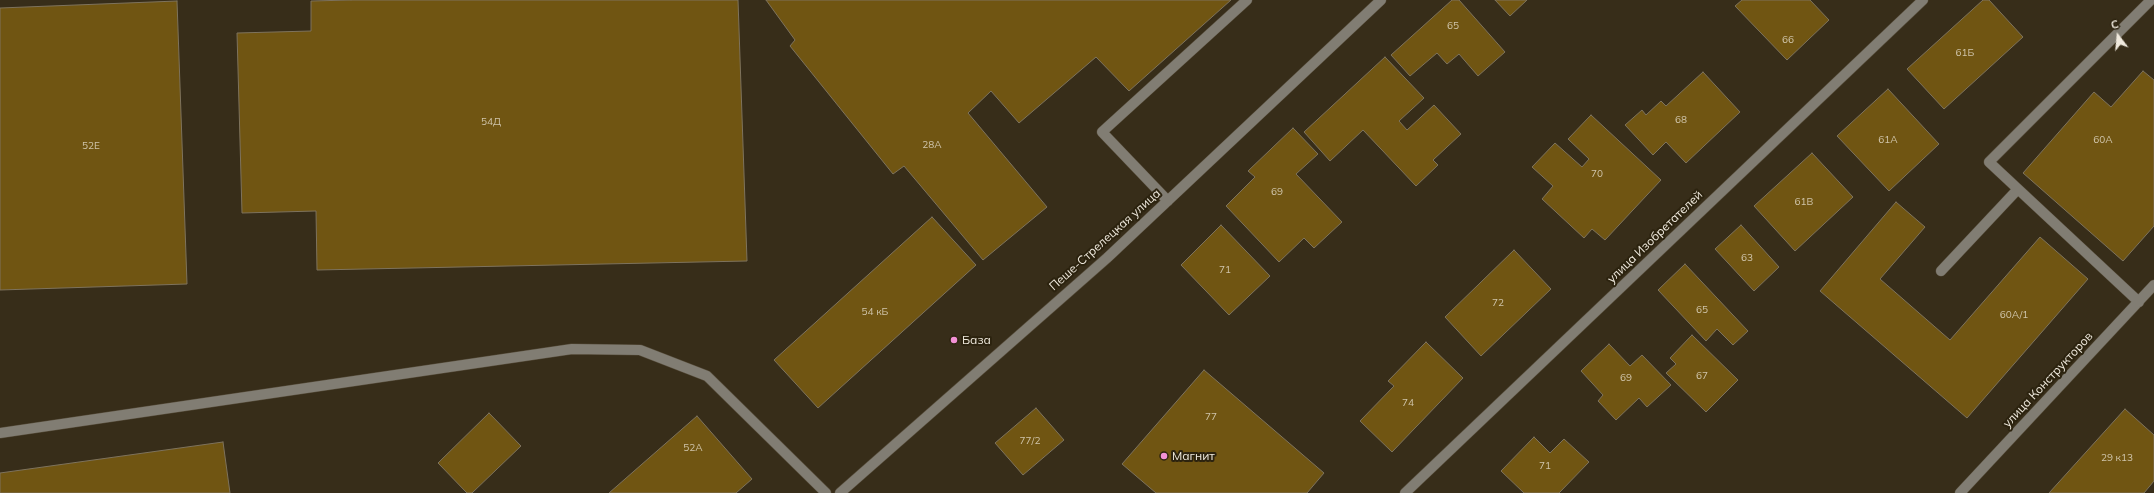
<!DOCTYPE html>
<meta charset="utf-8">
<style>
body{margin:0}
#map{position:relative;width:2154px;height:493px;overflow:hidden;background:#372d19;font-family:Mulish,sans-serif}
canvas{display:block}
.north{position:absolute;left:2098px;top:16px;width:40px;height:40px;-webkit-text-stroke:3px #2c230f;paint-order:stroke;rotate:344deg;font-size:11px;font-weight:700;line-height:16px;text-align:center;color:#f0eade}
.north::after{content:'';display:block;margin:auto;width:14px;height:18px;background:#f0eade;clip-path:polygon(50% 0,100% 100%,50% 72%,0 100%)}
</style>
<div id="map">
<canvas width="2154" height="493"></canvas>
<div class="north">С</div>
</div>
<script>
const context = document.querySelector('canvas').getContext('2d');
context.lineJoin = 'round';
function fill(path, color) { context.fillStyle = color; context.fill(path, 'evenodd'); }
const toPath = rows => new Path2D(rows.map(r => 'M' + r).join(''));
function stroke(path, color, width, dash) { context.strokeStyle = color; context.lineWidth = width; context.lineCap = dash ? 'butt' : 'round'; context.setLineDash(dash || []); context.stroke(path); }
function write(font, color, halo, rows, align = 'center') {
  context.font = font + ' Mulish,sans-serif'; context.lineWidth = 4; context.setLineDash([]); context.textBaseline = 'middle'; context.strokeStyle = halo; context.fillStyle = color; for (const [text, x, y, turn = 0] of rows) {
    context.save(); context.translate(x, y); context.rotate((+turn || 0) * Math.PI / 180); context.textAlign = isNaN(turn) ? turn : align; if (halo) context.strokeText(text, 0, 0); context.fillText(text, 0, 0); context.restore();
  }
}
const building = toPath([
 [351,0,738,0,747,261,317,270,316,211,242,213,237,33,311,31,311,1,351,0],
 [766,0,1231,0,1129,91,1096,57,1019,123,991,91,968,113,1047,207,983,260,904,166,893,174,790,46,795,40,766,0],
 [1452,0,1459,0,1505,52,1478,76,1459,54,1447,64,1437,53,1410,76,1391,55,1452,0],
 [1495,0,1527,0,1510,16,1495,0],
 [1742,0,1810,0,1829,20,1787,60,1735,6,1742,0],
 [1983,0,1989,0,2023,37,1944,109,1907,69,1983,0],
 [177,1,187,284,0,290,0,8,177,1],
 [1385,57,1424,98,1399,121,1407,130,1434,105,1461,134,1433,160,1438,165,1416,186,1363,130,1330,161,1304,132,1385,57],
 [2143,71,2154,80,2154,226,2123,261,2023,173,2094,92,2111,107,2143,71],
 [1703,72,1740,112,1686,163,1666,142,1653,155,1625,125,1642,110,1646,115,1661,101,1666,106,1703,72],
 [1888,89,1939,144,1889,191,1837,136,1888,89],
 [1591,115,1661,180,1605,240,1592,229,1584,238,1542,199,1553,186,1532,167,1555,143,1582,167,1589,159,1568,139,1591,115],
 [1293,128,1318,154,1296,174,1342,222,1314,248,1304,238,1279,262,1226,206,1255,177,1248,171,1293,128],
 [1812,153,1853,197,1795,251,1754,206,1812,153],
 [1896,202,1925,227,1880,279,1950,340,2040,237,2088,279,1967,418,1820,291,1896,202],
 [932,217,976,265,818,408,774,360,932,217],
 [1221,225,1270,276,1229,315,1181,265,1221,225],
 [1741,225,1779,267,1754,291,1715,249,1741,225],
 [1514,250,1551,289,1481,356,1445,317,1514,250],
 [1685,264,1748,331,1733,345,1717,329,1706,341,1658,290,1685,264],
 [1692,335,1738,380,1706,412,1666,373,1676,364,1670,358,1692,335],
 [1426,342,1463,378,1392,452,1360,421,1394,386,1388,381,1426,342],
 [1609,344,1630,366,1642,355,1671,385,1647,407,1639,398,1616,420,1598,401,1603,395,1581,371,1609,344],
 [1204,370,1324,473,1307,493,1156,493,1122,464,1204,370],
 [1036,408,1064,440,1023,475,995,443,1036,408],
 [2125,409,2154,435,2154,481,2144,493,2049,493,2125,409],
 [489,413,521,446,472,493,467,493,438,463,489,413],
 [697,416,752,479,736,493,609,493,697,416],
 [1534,437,1550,453,1564,439,1589,462,1559,493,1524,493,1501,471,1534,437],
 [223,442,230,493,0,493,0,473,223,442]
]);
const minor = toPath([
 [1168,201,1102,132,1247,0],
 [1941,271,2018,189],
 [2139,302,1989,162,2151,0],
 [0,433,572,349,640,350,707,376,826,493],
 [840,493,1107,258,1381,0],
 [1405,493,1923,0],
 [1960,493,2154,285]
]);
const markers = [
 [954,340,4,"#f391d5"],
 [1164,456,4,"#f391d5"]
];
const numberNames = [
 ["65",1453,26],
 ["66",1788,40],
 ["61Б",1965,53],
 ["68",1681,120],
 ["54Д",491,122],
 ["61А",1888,140],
 ["60А",2103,140],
 ["28А",932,145],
 ["52Е",91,146],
 ["70",1597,174],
 ["69",1277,192],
 ["61В",1804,202],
 ["63",1747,258],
 ["71",1225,270],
 ["72",1498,303],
 ["65",1702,310],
 ["54 кБ",875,312],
 ["60А/1",2014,315],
 ["67",1702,376],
 ["69",1626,378],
 ["74",1408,403],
 ["77",1211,417],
 ["77/2",1030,441],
 ["52А",693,448],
 ["29 к13",2117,458],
 ["71",1545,466]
];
const streetNames = [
 ["улица Изобретателей",1655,237,-44],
 ["Пеше-Стрелецкая улица",1105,240,-42],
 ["улица Конструкторов",2048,380,-47]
];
const poiNames = [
 ["База",962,340],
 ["Магнит",1172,456]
];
fill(building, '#705512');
stroke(building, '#7e735d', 1);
stroke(minor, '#554b39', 11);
stroke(minor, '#817d73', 10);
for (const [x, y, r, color] of markers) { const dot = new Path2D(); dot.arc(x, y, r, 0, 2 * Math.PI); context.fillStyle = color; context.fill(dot); stroke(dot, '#2c230f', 1.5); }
write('10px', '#d0c5ab', null, numberNames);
write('12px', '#f0eade', '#2c230f', streetNames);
write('12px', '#f0eade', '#2c230f', poiNames, 'left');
</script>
